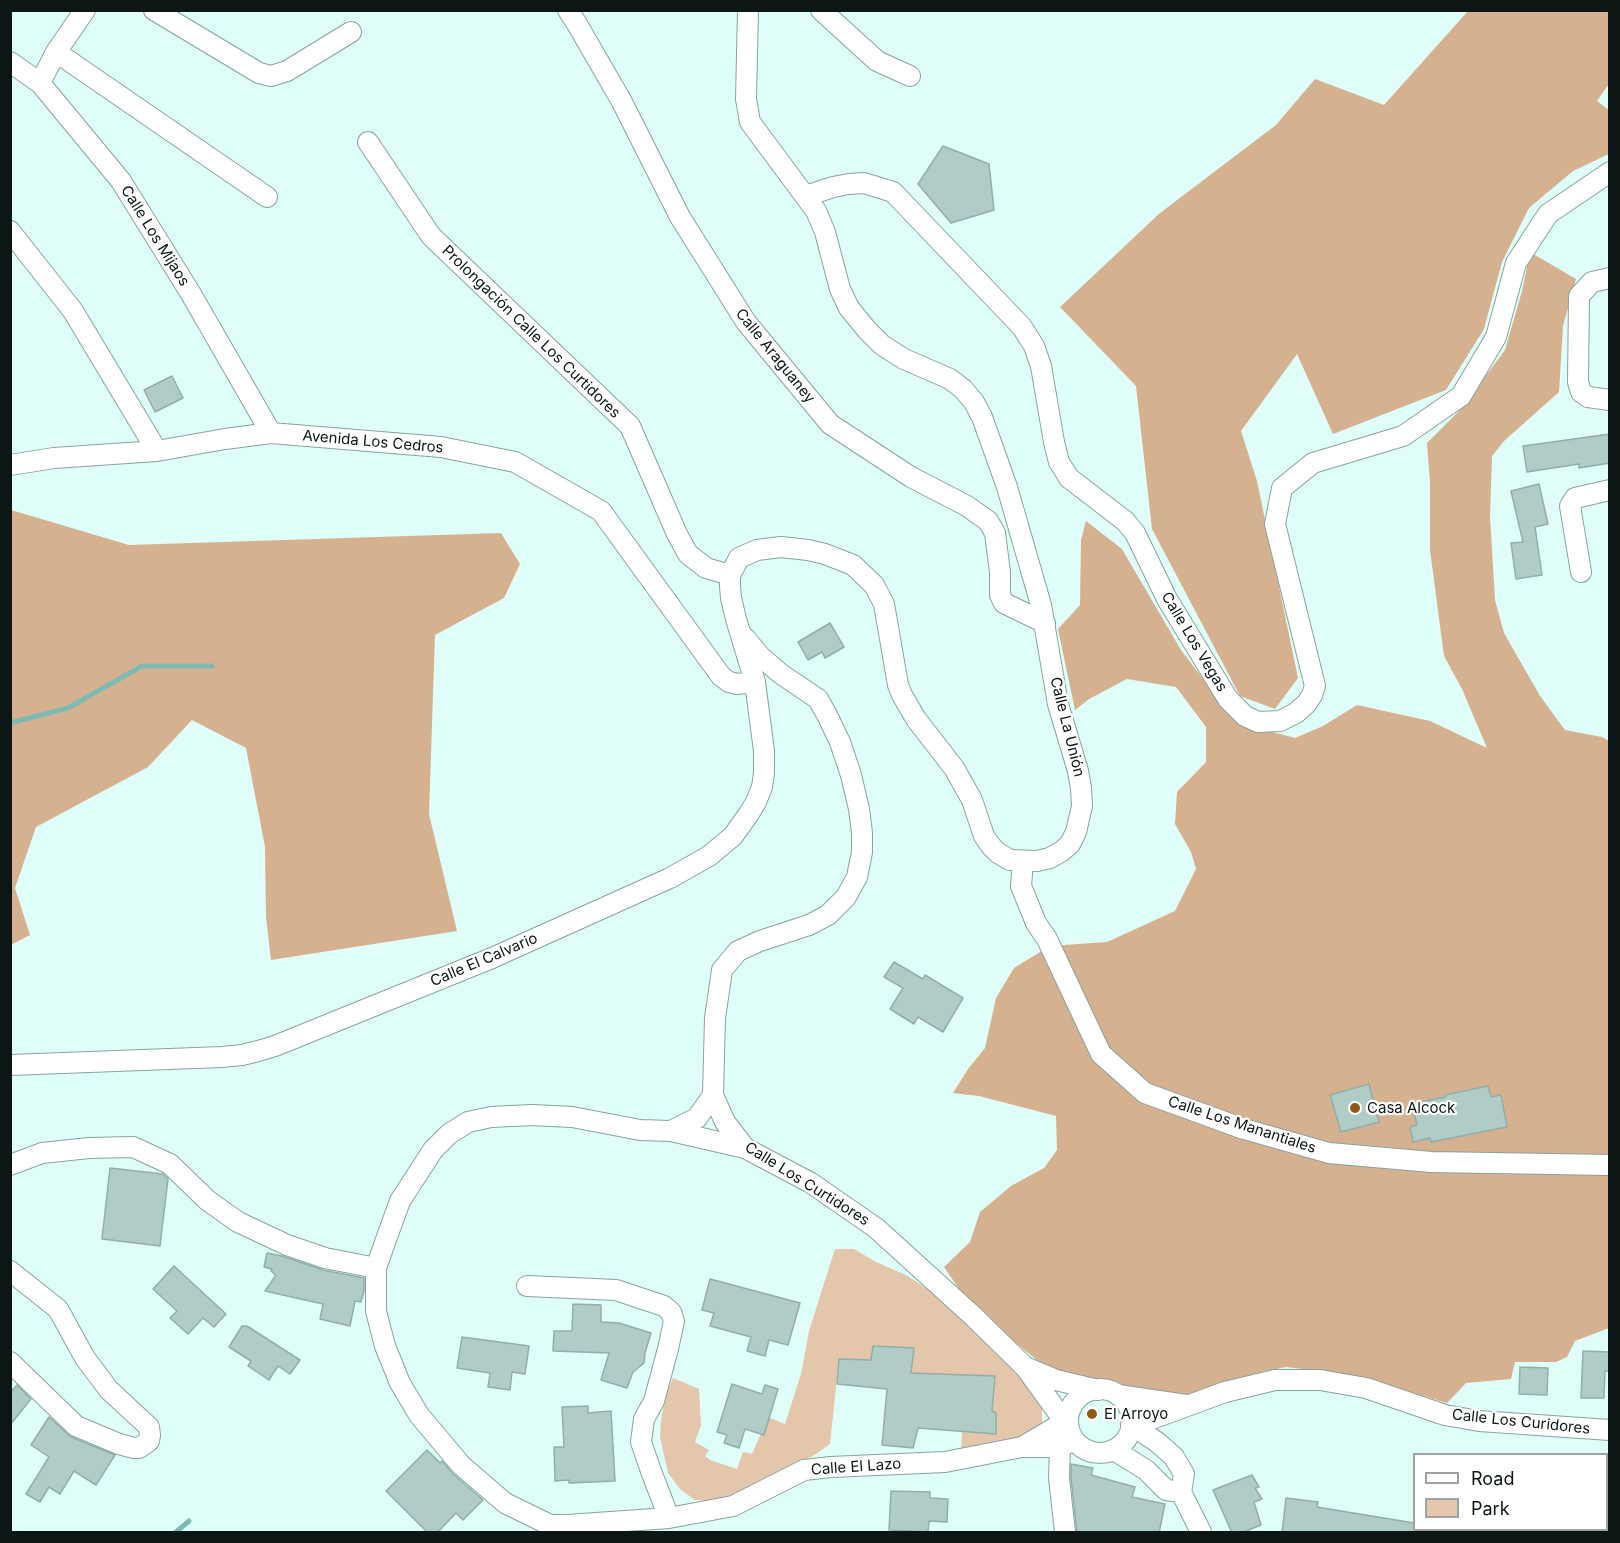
<!DOCTYPE html>
<meta charset="utf-8">
<style>
body{margin:0}
#map{position:relative;width:1620px;height:1543px;overflow:hidden;background:#e0fef9;font-family:Inter,sans-serif}
canvas{display:block}
.frame{position:absolute;inset:0;border:12px solid #0c1715;pointer-events:none}
.legend{position:absolute;left:1413px;top:1453px;width:195px;height:78px;box-sizing:border-box;background:#fff;border:2px solid #9ea2a1;margin:0;padding:8px 10px;list-style:none;font-size:18px;color:#0c1715}
.legend li{display:flex;align-items:center;gap:12px;height:30px}
.legend b{width:30px;border:2px solid #9ea2a1}
</style>
<div id="map">
<canvas width="1620" height="1543"></canvas>
<div class="frame"></div>
<ul class="legend">
<li><b style="height:8px;background:#fff"></b>Road</li>
<li><b style="height:16px;background:#e4c6ab"></b>Park</li>
</ul>
</div>
<script>
const context = document.querySelector('canvas').getContext('2d');
context.lineJoin = 'round';
function fill(path, color) { context.fillStyle = color; context.fill(path, 'evenodd'); }
const toPath = rows => new Path2D(rows.map(r => 'M' + r).join(''));
function stroke(path, color, width, dash) { context.strokeStyle = color; context.lineWidth = width; context.lineCap = dash ? 'butt' : 'round'; context.setLineDash(dash || []); context.stroke(path); }
function write(font, color, halo, rows, align = 'center') {
  context.font = font + ' Inter,sans-serif'; context.lineWidth = 4.5; context.setLineDash([]); context.textBaseline = 'middle'; context.strokeStyle = halo; context.fillStyle = color; for (const [text, x, y, turn = 0] of rows) {
    context.save(); context.translate(x, y); context.rotate((+turn || 0) * Math.PI / 180); context.textAlign = isNaN(turn) ? turn : align; if (halo) context.strokeText(text, 0, 0); context.fillText(text, 0, 0); context.restore();
  }
}
const green = toPath([
 [835,1249,854,1249,876,1262,906,1275,932,1292,999,1348,1030,1388,1042,1408,1042,1423,1035,1430,1017,1437,961,1452,962,1432,996,1434,996,1413,992,1411,995,1376,911,1373,914,1348,874,1346,871,1360,839,1359,830,1444,813,1456,784,1469,748,1496,719,1500,695,1500,680,1489,668,1473,660,1437,661,1420,666,1394,673,1378,699,1389,701,1425,695,1442,709,1450,705,1456,710,1460,737,1469,743,1452,752,1454,768,1417,785,1424,801,1374,809,1331]
]);
const forest = toPath([
 [1468,11,1609,11,1609,84,1597,101,1609,110,1609,154,1573,171,1529,208,1502,262,1484,329,1446,390,1333,434,1297,354,1241,431,1257,481,1298,678,1275,709,1240,696,1152,529,1136,386,1060,307,1160,213,1276,125,1315,79,1384,105],
 [1530,252,1576,279,1563,326,1559,392,1504,441,1492,456,1490,517,1495,600,1504,633,1540,696,1565,730,1602,737,1609,741,1609,1328,1575,1341,1567,1357,1556,1362,1515,1362,1511,1379,1466,1383,1447,1403,1385,1384,1337,1373,1286,1367,1262,1372,1184,1396,1137,1394,1076,1380,1048,1369,1006,1335,975,1306,959,1289,944,1267,970,1242,980,1212,1011,1186,1044,1168,1057,1150,1056,1116,979,1096,953,1093,968,1069,985,1048,996,998,1014,968,1050,946,1107,942,1175,911,1196,869,1191,852,1175,824,1177,792,1206,762,1206,727,1176,687,1127,679,1089,699,1075,710,1058,629,1080,605,1081,540,1086,521,1122,549,1181,650,1236,722,1295,738,1323,726,1357,705,1430,721,1487,748,1462,689,1444,656,1430,550,1430,483,1427,443,1461,409,1505,350,1522,291],
 [11,510,129,545,501,533,520,564,504,598,435,635,429,814,457,931,271,960,266,917,265,847,246,748,192,720,148,767,36,827,15,888,30,935,11,945]
]);
const stream = toPath([
 [10,723,68,708,142,666,212,666],
 [176,1532,189,1521]
]);
const building = toPath([
 [943,146,989,164,994,210,951,223,918,184,943,146],
 [172,376,183,398,155,412,144,390,172,376],
 [1610,434,1610,463,1579,468,1579,464,1527,472,1523,446,1610,434],
 [1539,484,1548,524,1535,527,1542,575,1516,579,1511,543,1523,542,1511,491,1539,484],
 [830,623,844,647,825,658,822,652,808,660,798,642,830,623],
 [894,962,923,979,925,975,963,998,943,1032,918,1017,914,1024,890,1009,903,988,884,977,894,962],
 [1369,1084,1379,1122,1341,1132,1330,1095,1369,1084],
 [1488,1086,1491,1097,1501,1095,1507,1127,1431,1142,1430,1138,1413,1142,1410,1127,1417,1125,1412,1104,1445,1097,1445,1095,1488,1086],
 [110,1168,163,1174,168,1179,160,1246,102,1239,110,1168],
 [267,1253,282,1256,323,1270,364,1278,364,1291,361,1302,355,1301,350,1326,320,1319,323,1304,265,1291,276,1275,271,1271,272,1269,264,1267,267,1253],
 [174,1266,226,1314,214,1327,203,1318,188,1334,170,1318,177,1311,153,1289,174,1266],
 [710,1279,800,1303,788,1345,769,1340,765,1356,747,1351,751,1337,710,1326,714,1313,702,1310,710,1279],
 [573,1304,601,1305,601,1322,619,1323,651,1333,645,1353,644,1363,633,1372,627,1388,601,1380,609,1353,553,1351,554,1331,572,1331,573,1304],
 [242,1326,247,1326,300,1360,290,1374,278,1366,269,1380,248,1366,251,1361,229,1347,242,1326],
 [462,1337,529,1346,525,1374,512,1372,510,1390,488,1387,490,1373,457,1368,462,1337],
 [873,1346,914,1348,911,1373,995,1376,992,1411,996,1413,996,1434,918,1428,913,1448,882,1445,887,1389,837,1384,839,1359,871,1360,873,1346],
 [1583,1351,1610,1352,1610,1371,1605,1371,1604,1398,1581,1398,1583,1351],
 [1520,1367,1548,1368,1547,1395,1519,1394,1520,1367],
 [732,1384,762,1394,765,1385,778,1389,764,1435,745,1429,739,1448,724,1443,727,1435,717,1432,732,1384],
 [17,1385,31,1399,10,1425,10,1393,17,1385],
 [588,1406,588,1413,611,1411,615,1481,569,1483,569,1480,555,1481,554,1447,564,1447,562,1407,588,1406],
 [49,1417,71,1437,115,1455,96,1485,74,1471,60,1494,49,1487,40,1502,26,1494,49,1457,31,1445,49,1417],
 [427,1450,440,1463,442,1461,453,1474,483,1500,463,1520,456,1513,437,1533,428,1533,386,1491,427,1450],
 [1071,1464,1093,1468,1091,1475,1135,1487,1132,1497,1165,1504,1159,1533,1077,1533,1071,1478,1071,1464],
 [1252,1475,1259,1487,1255,1488,1262,1499,1254,1502,1261,1525,1241,1533,1232,1533,1213,1490,1252,1475],
 [891,1491,930,1492,930,1498,948,1499,947,1522,929,1521,928,1532,889,1530,891,1491],
 [1286,1498,1318,1502,1317,1507,1414,1523,1414,1530,1429,1530,1429,1533,1282,1533,1286,1498]
]);
const minor = toPath([
 [154,10,259,73,271,76,287,71,351,32],
 [568,10,577,24,622,102,680,217,746,322,830,424,911,477,967,506,988,521,995,533,1000,572,1000,595,1004,603,1045,623],
 [821,10,877,61,910,76],
 [56,52,267,197],
 [10,62,40,83,121,181,191,294,271,433],
 [40,83,56,52,85,10],
 [368,142,431,236,630,426,677,534,688,554,706,568,730,575],
 [806,196,833,187,849,184,864,183,893,192,1022,327,1034,346,1041,366,1054,442,1059,462,1069,478,1125,521,1135,533,1167,599,1228,699,1245,716,1258,722,1280,721,1296,713,1307,703,1312,695,1315,686,1275,524,1282,488,1313,463,1403,436,1461,396,1496,337,1516,263,1548,214,1610,172],
 [10,231,73,311,157,451],
 [1610,278,1592,282,1579,296,1578,382,1581,392,1588,397,1610,400],
 [10,465,54,458,157,451,225,439,271,433,441,447,515,462,601,511,721,676,729,682,737,684,755,682],
 [1581,572,1570,506,1575,498,1610,490],
 [745,638,760,656,781,674,818,699,827,715,840,742,851,775,859,809,862,833,862,852,857,877,846,897,828,915,809,925,760,941,738,951,722,970,715,1018,713,1095,725,1122,745,1148,811,1183,876,1228,973,1316,1025,1367,1059,1414,1068,1420],
 [1023,861,1021,886,1036,923,1047,939,1101,1054,1145,1093,1244,1129,1329,1153,1431,1162,1610,1165],
 [10,1065,222,1057,242,1055,258,1051,275,1046,492,958,670,878,709,856,733,836,748,815,756,802,762,787,764,773,764,751,755,682,736,619,731,598,730,586,730,575,739,558,757,550,781,547,808,550,825,554,853,565,874,585,884,604,898,685,902,695,916,719,954,768,972,800,984,836,991,846,998,853,1010,860,1037,861,1050,858,1062,851,1070,844,1076,832,1082,806,1081,788,1078,771,1058,704,1041,605,1007,487,982,417,974,402,963,389,950,379,904,359,882,345,867,330,849,308,840,289,825,232,816,211,750,122,746,99,748,10],
 [671,1131,697,1118,713,1095],
 [745,1148,671,1131,640,1130,572,1117,532,1115,491,1117,468,1122,449,1134,433,1150,400,1201,388,1234,376,1268,376,1311,385,1346,400,1383,419,1415,461,1465,505,1503,550,1525,567,1525,669,1518,733,1506,804,1470,831,1467,945,1462,1022,1447,1060,1447,1074,1440],
 [10,1165,42,1153,89,1148,133,1147,170,1164,207,1200,238,1222,287,1245,325,1258,376,1268],
 [10,1271,58,1309,85,1358,109,1390,149,1427,150,1435,149,1441,139,1448,134,1448,119,1444,76,1426,10,1362],
 [527,1286,616,1290,664,1306,671,1312,674,1321,668,1349,654,1401,644,1419,641,1442,651,1471,669,1518],
 [1025,1367,1056,1380,1098,1390],
 '1068 1421a32 32 0 1 1 64 0a32 32 0 1 1-64 0Z',
 [1118,1395,1186,1405],
 [1132,1423,1149,1420,1225,1392,1275,1380,1320,1380,1366,1388,1445,1415,1479,1421,1610,1430],
 [1131,1425,1157,1442,1174,1457,1184,1474,1181,1492,1201,1532],
 [1022,1447,1056,1427,1068,1423],
 [1060,1447,1059,1478,1065,1532],
 [1114,1450,1146,1470,1166,1490,1181,1492]
]);
const markers = [
 [1355,1108,6,"#935a16"],
 [1092,1414,6,"#935a16"]
];
const streetNames = [
 ["Calle Los Mijaos",155,236,58],
 ["Prolongación Calle Los Curtidores",531,332,44],
 ["Calle Araguaney",775,356,51],
 ["Avenida Los Cedros",373,442,5],
 ["Calle Los Vegas",1194,642,59],
 ["Calle La Unión",1067,727,76],
 ["Calle El Calvario",484,960,-23],
 ["Calle Los Manantiales",1242,1125,18],
 ["Calle Los Curtidores",807,1184,32],
 ["Calle Los Curidores",1521,1422,6],
 ["Calle El Lazo",856,1467,-4]
];
const poiNames = [
 ["Casa Alcock",1367,1108],
 ["El Arroyo",1104,1414]
];
fill(green, '#e4c6ab');
fill(forest, '#d5b18f');
stroke(stream, '#7fbab2', 5);
fill(building, '#afccc7');
stroke(building, '#91aea9', 1.5);
stroke(minor, '#87a39e', 22);
stroke(minor, '#fff', 20);
for (const [x, y, r, color] of markers) { const dot = new Path2D(); dot.arc(x, y, r, 0, 2 * Math.PI); context.fillStyle = color; context.fill(dot); stroke(dot, '#fff', 2); }
write('15px', '#0c1715', '#fff', streetNames);
write('15px', '#0c1715', '#fff', poiNames, 'left');
</script>
